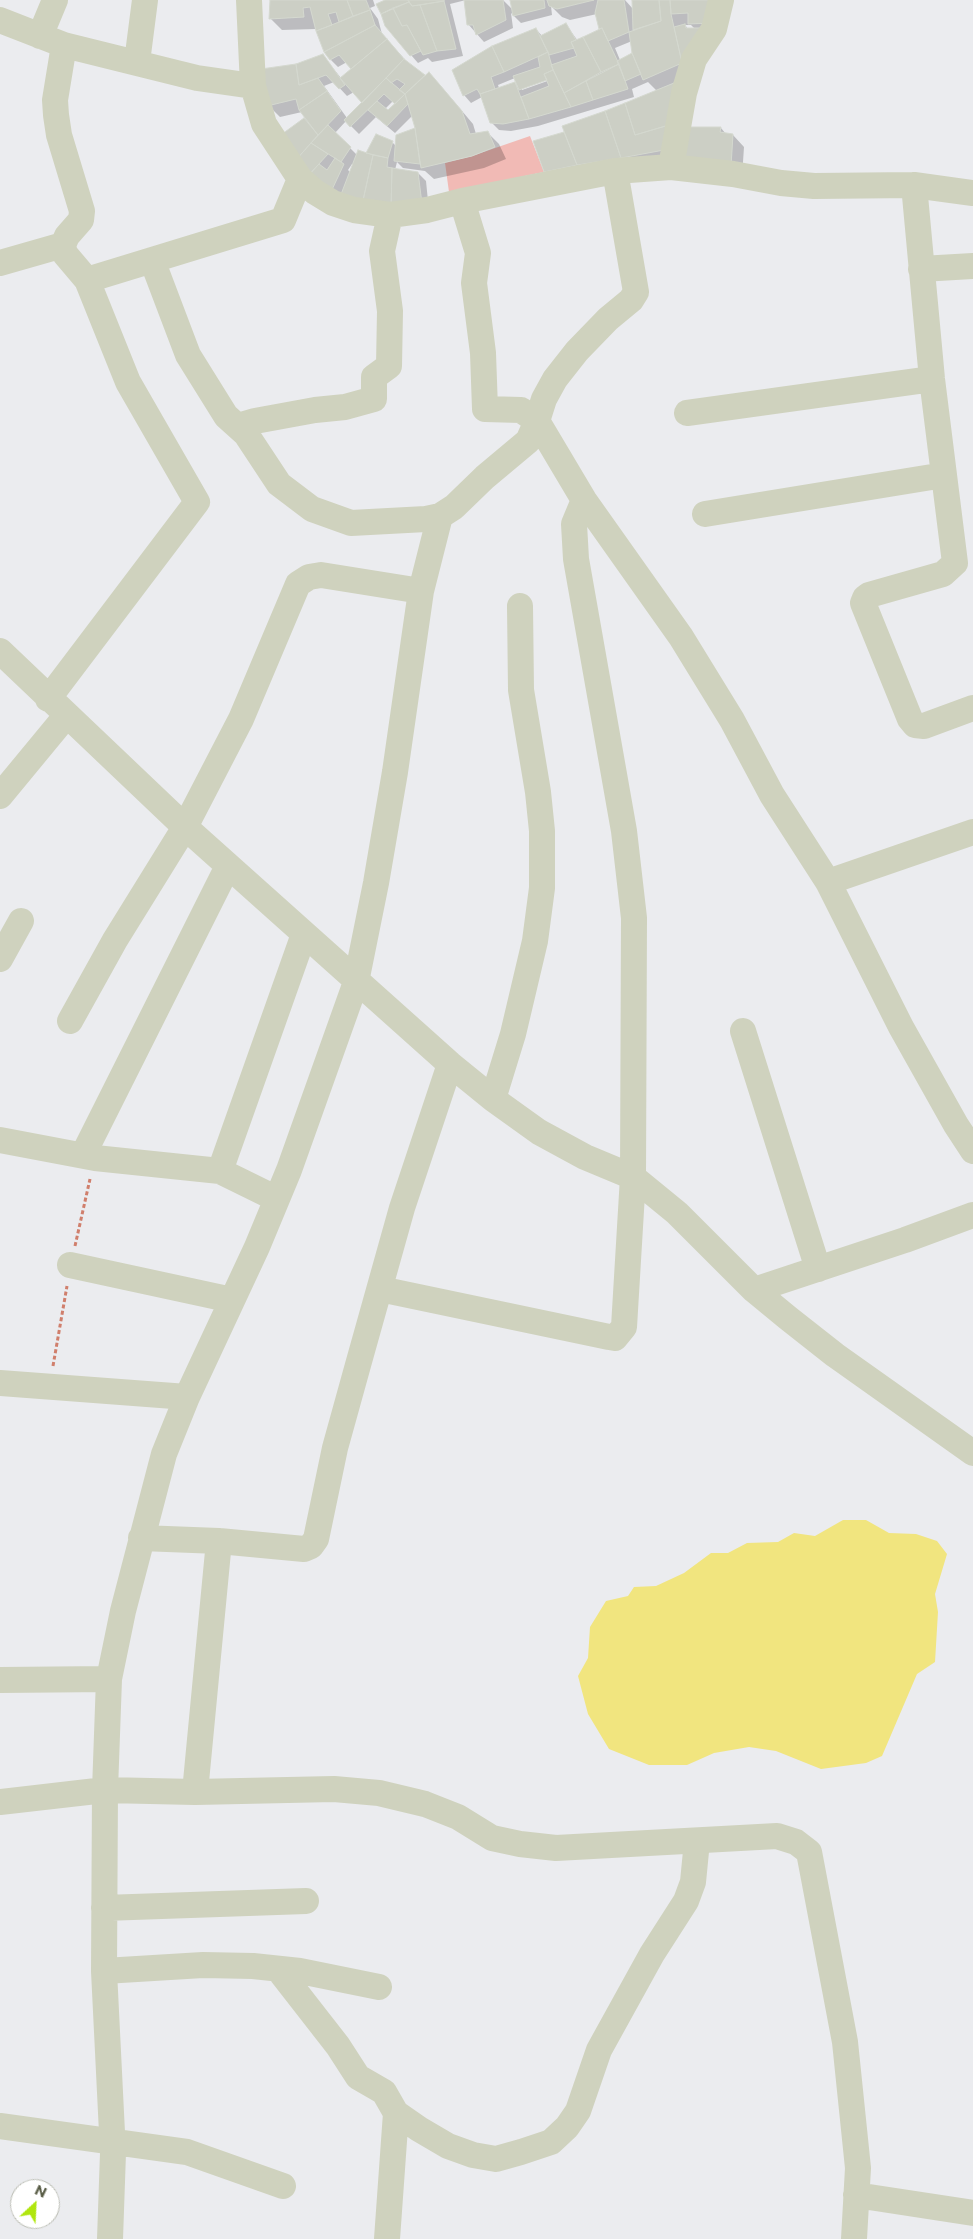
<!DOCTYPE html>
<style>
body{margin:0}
#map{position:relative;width:973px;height:2239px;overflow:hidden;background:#ebecef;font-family:Montserrat,sans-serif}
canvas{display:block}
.north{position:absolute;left:10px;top:2179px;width:50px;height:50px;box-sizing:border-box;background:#fff;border:1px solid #bbbdb4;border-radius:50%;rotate:25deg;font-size:14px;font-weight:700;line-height:20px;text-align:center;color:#565a43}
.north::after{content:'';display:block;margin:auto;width:18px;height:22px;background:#b0e60e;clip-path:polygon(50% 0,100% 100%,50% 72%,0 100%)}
</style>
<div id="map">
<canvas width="973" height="2239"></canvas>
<div class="north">N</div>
</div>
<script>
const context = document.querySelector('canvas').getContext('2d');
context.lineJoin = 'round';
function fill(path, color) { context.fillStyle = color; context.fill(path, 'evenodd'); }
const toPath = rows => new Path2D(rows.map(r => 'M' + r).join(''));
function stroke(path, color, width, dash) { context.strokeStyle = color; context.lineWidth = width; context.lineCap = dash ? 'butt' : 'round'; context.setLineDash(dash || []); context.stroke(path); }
const green = toPath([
 [530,136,544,172,449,192,445,163,472,156]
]);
const water = toPath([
 [843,1520,866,1520,889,1533,916,1534,937,1541,947,1554,935,1594,938,1612,935,1662,917,1674,882,1756,866,1763,821,1769,776,1751,749,1747,714,1753,687,1765,649,1765,609,1749,588,1714,578,1676,588,1658,590,1627,606,1601,628,1596,634,1587,656,1586,684,1573,711,1553,728,1553,747,1543,778,1542,794,1533,815,1536]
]);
const shadow = toPath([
 [271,0,373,0,375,6,370,8,378,19,382,34,409,64,425,77,429,73,440,85,473,124,476,134,487,132,499,144,506,159,484,168,434,179,425,171,403,168,397,162,395,170,418,173,426,181,429,211,338,201,280,137,305,118,302,112,280,117,268,105,296,65,323,56,341,78,353,69,347,62,338,67,331,60,316,29,282,30,270,18],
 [334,82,347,96,354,92,363,102,347,118,324,86],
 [393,101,396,104,388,111,385,109],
 [413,115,417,128,398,136,397,147,392,142,367,155,357,155,335,133,346,121,359,134,376,117,395,133],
 [352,164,353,165,351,173,348,170],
 [387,0,503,0,513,10,511,0,625,0,633,9,633,0,729,0,712,35,676,162,553,179,535,142,566,133,606,112,657,91,648,82,632,89,634,97,538,126,511,131,499,130,491,122,482,97,471,103,464,95,536,29,542,36,566,25,578,41,601,30,597,14,570,20,562,17,551,6,552,15,521,23,511,13,513,28,484,42,468,24,466,0,450,4,463,56,432,62,428,58,418,63,411,55],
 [685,25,691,25,695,29,688,29],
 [632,41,632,54,620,60,615,48],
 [552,77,553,79,522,90,522,88],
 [515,78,517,82,499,88,498,85],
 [721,128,726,134,733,135,744,147,742,177,695,172]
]);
const building = toPath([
 [270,0,347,0,353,16,339,22,336,12,328,14,332,25,316,31,310,7,303,8,304,17,269,19,270,0],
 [347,0,366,0,370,10,353,16,347,0],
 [385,0,408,0,409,2,381,14,376,4,385,0],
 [408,0,444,0,444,1,412,6,408,0],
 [464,0,503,0,506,20,476,35,473,25,467,25,464,0],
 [510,0,544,0,545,8,513,16,510,0],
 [547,0,594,0,557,9,549,6,547,0],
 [598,0,624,0,629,32,608,41,602,28,599,29,595,13,598,0],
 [632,0,659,0,661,21,633,30,632,0],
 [659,0,670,0,671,14,682,63,643,80,632,53,629,32,661,21,659,0],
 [670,0,716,0,711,23,688,24,688,13,671,14,670,0],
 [444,1,456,49,437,51,420,5,444,1],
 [409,2,412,6,420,5,437,51,423,55,407,25,402,26,393,8,409,2],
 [393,8,402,26,407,25,421,51,410,56,385,26,381,14,393,8],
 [370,10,375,25,324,52,316,31,370,10],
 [566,23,576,40,571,42,574,48,549,55,540,36,566,23],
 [685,24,686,28,707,28,682,63,674,27,685,24],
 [375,25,387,39,351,69,339,55,330,60,324,52,375,25],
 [536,28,548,52,504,72,492,46,536,28],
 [602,28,619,64,601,72,583,37,602,28],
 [583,37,601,72,564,93,551,65,577,56,571,42,583,37],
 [387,39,404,59,362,103,340,78,387,39],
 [492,46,504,72,491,77,495,89,480,94,477,89,463,96,452,70,492,46],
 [548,52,553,70,544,74,547,80,519,90,513,76,540,67,538,57,548,52],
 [632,53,641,74,625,81,617,61,632,53],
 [323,54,345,85,339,89,326,75,299,85,296,64,323,54],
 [404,59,425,75,405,94,399,90,405,84,397,79,391,83,386,78,404,59],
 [296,64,299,85,318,78,327,91,299,110,296,99,267,106,261,69,296,64],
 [619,64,628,89,593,100,586,81,619,64],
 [553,70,571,107,529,119,521,97,549,86,544,74,553,70],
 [429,72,462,111,470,134,488,131,495,147,472,156,421,168,415,128,405,94,429,72],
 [386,78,405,94,395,104,384,94,350,127,344,120,386,78],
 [586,81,593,100,571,107,564,93,586,81],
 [515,82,529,119,503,124,490,123,480,94,515,82],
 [674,83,669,125,635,135,625,103,674,83],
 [327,91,341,111,318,135,299,110,327,91],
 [405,94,408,104,387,126,368,110,377,101,388,110,405,94],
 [625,103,635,135,669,125,664,150,621,158,605,111,625,103],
 [605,111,621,158,577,165,562,126,605,111],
 [304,118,318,135,295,161,278,137,304,118],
 [328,125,351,147,341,162,311,143,328,125],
 [684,127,721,127,720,132,733,134,731,166,682,160,684,127],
 [415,128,420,164,394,161,396,135,415,128],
 [564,132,577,165,544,172,533,141,564,132],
 [376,134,393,141,388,158,366,153,376,134],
 [311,143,328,154,307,177,295,161,311,143],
 [358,150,373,155,362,205,340,197,358,150],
 [373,155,388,158,387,167,392,168,391,209,362,205,373,155],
 [335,158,344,164,330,194,307,177,319,164,327,170,335,158],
 [392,168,418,172,422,204,391,209,392,168]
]);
const path = toPath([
 [75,1246,90,1179],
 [53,1366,67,1286]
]);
const minor = toPath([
 [249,0,253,86,264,124,300,179,315,192,333,203,354,210,390,215,427,210,462,201,615,171,671,167,733,174,781,183,814,186,914,185,973,193],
 [0,20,64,45,197,78,253,86],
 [40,36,55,0],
 [137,62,145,0],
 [671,167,684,93,694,59,714,29,721,0],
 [615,171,636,292,631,300,608,319,577,351,555,379,544,399,537,421,584,500,681,637,732,720,772,795,828,882,901,1027,956,1125,973,1151],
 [914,185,932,379,955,563,943,574,869,595,865,598,863,603,910,719,915,725,924,726,973,708],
 [152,260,188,355,226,416,246,434,279,484,312,509,351,523,426,519,440,516,454,507,485,477,528,441,537,421,521,410,485,409,483,353,474,283,478,253,462,201],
 [0,263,63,245],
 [921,269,973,266],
 [87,280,283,220,300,179],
 [687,413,932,379],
 [238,426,255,421,315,410,345,407,374,399,374,377,389,366,390,311,382,251,390,215],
 [705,514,944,475],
 [0,651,185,827,450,1064,493,1099,539,1132,585,1157,633,1177,677,1213,754,1290,788,1318,835,1355,973,1453],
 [48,699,197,502,128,382,87,280,65,254,63,245,67,236,81,220,82,211,59,135,56,115,55,100,64,45],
 [0,796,66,716],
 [828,882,973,832],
 [0,959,21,921],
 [70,1021,115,940,185,827,241,719,298,584,309,577,321,575,421,591],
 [743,1031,818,1269],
 [493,1099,513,1034,535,941,542,888,542,831,538,792,521,690,520,606],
 [0,1140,95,1158,220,1171,277,1199],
 [83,1155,228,866],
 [220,1171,304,934],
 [70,1265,232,1300],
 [380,1289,609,1337,615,1338,624,1327,633,1177,634,918,624,831,576,559,574,524,584,500],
 [754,1290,905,1240,973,1215],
 [0,1383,187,1397],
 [141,1538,219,1541,304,1549,311,1546,316,1539,335,1448,358,1365,402,1208,450,1064],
 [0,1680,109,1679],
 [195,1792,219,1541],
 [0,1802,105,1790,195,1792,334,1789,379,1793,425,1804,458,1817,492,1838,520,1844,556,1848,777,1836,796,1842,809,1852,845,2042,858,2168,854,2239],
 [104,1908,306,1901],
 [278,1969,338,2046,358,2077,384,2092,396,2113,419,2129,448,2146,473,2155,496,2159,521,2152,551,2142,567,2127,578,2111,599,2050,652,1954,686,1901,693,1882,697,1841],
 [104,1971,203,1965,253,1966,300,1971,379,1987],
 [0,2126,187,2152,283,2186],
 [856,2195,973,2213],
 [110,2239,113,2153,104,1971,105,1790,109,1679,123,1611,164,1454,187,1397,257,1247,289,1170,356,982,376,883,395,772,421,591,440,516],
 [387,2239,396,2113]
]);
fill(green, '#f1bab5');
fill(water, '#f1e57f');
fill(shadow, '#0003');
fill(building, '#cccfc5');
stroke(building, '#d4d8cf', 1);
stroke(path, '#d07f6c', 3, [4, 2.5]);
stroke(minor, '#cfd2be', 26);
</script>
